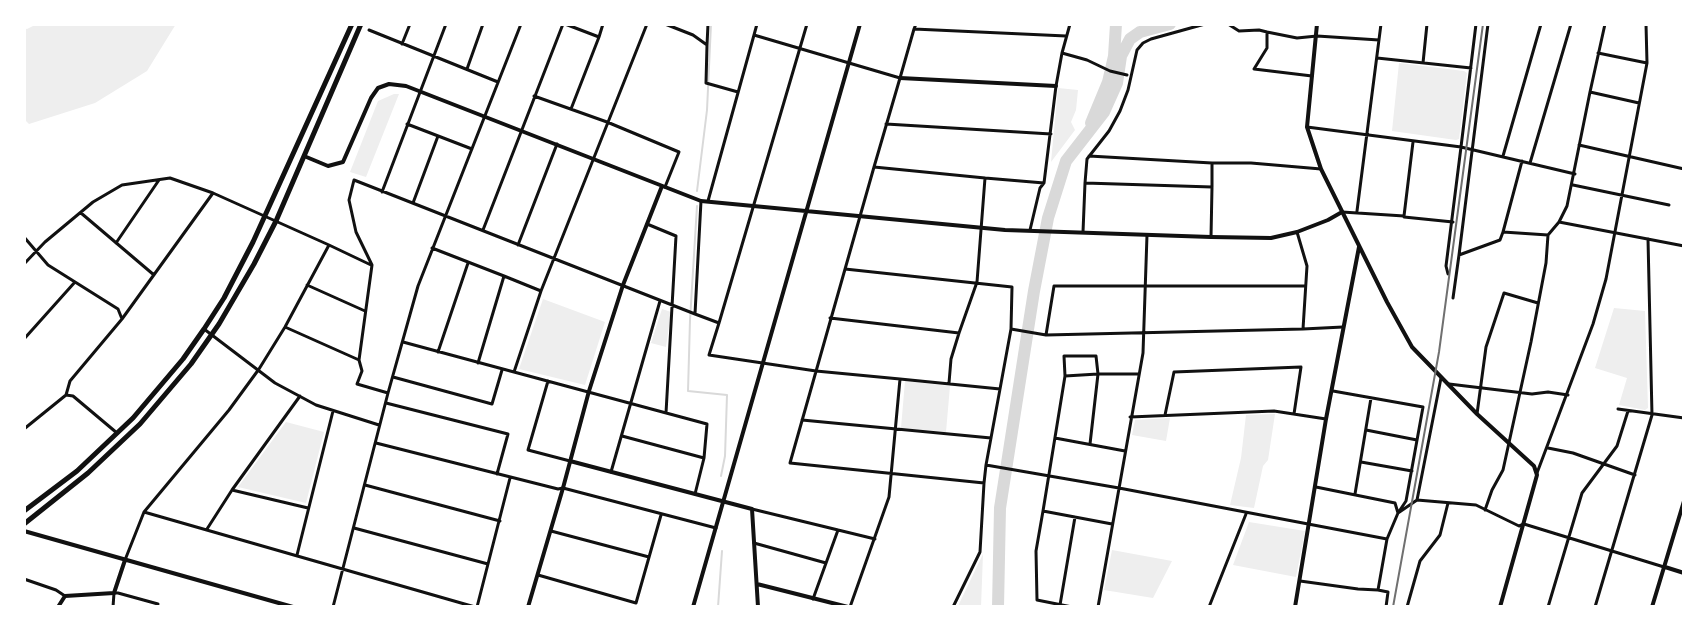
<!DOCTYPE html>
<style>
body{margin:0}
#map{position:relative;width:1708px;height:631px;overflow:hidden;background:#fff;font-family:Rubik,sans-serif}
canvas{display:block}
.frame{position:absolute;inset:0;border:26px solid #fff;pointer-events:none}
</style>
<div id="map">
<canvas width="1708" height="631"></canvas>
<div class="frame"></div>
</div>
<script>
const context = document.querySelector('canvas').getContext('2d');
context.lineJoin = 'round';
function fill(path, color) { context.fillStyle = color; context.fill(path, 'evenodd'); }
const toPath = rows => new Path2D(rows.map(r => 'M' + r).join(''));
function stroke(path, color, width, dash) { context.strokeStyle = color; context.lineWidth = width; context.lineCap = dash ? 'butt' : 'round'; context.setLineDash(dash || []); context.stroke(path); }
const green = toPath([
 [37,24,176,24,147,71,95,103,29,124,24,119,24,28,27,29],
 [1399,63,1464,71,1467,73,1459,139,1456,140,1392,131],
 [1058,88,1078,90,1076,110,1071,122,1075,130,1051,162],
 [394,94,399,94,366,177,350,172,378,101],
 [543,299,605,322,585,385,519,369],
 [1614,308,1645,311,1648,408,1645,410,1619,405,1627,378,1595,368],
 [662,309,671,312,666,347,651,343],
 [905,381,950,386,946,432,901,428],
 [1275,414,1268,460,1263,466,1254,508,1230,505,1241,458,1246,415],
 [1170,418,1166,441,1132,435,1135,420],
 [286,422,324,432,306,503,238,487],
 [1249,522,1305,531,1296,577,1233,565],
 [1112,550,1172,561,1153,598,1104,590],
 [983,554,981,607,958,607,959,604]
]);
const stream = toPath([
 [697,191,707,110,711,24],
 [697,206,690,320,688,391,727,395,725,456,721,476],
 [718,607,722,551]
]);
const river = toPath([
 [1091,123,1108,82,1114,56,1116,24],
 [998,607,1000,508,1034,291,1048,218,1066,161,1104,112,1117,83,1121,56,1130,39,1140,32,1170,24]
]);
const minor = toPath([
 [565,24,599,37,603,24],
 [647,24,541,291,514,372,707,424,704,458,695,494],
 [665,24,693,35,707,45,706,83,738,92],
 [916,24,914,29,1066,36],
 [1228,24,1239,31,1259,30,1267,32],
 [1488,24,1459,255,1500,240,1503,232,1548,235],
 [369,30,498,82],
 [754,35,757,24],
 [402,44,410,24],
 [707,45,708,24],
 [1062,53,1087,60,1110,71,1127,75],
 [1598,53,1647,63],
 [1377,58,1471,68],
 [1423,63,1427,24],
 [467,69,483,24],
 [1312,76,1254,69,1267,48,1267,32,1297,38,1317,36,1379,40],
 [900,78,914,29],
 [1590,92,1605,24],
 [534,96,607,122,679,152,665,187],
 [571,109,599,37],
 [407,124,472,149],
 [886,124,1051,134],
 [1307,127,1461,147,1476,24],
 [1579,145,1684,169],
 [1089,156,1212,163],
 [1503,156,1541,24],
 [1530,163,1571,24],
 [874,167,790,463,984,483,980,552,953,607],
 [985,178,1044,183,1056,86,1062,53,1070,24],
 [1085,183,1087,159,1109,131,1120,111,1128,90,1137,50,1143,43,1151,39,1205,24],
 [1573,185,1669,205],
 [1212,187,1212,163,1251,163,1321,169],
 [382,192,446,24],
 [708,201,754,35,900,78,874,167,985,178,977,282,959,333,830,318],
 [413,203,438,136],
 [1357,211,1381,24],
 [1342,212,1404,216,1413,142],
 [81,213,154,275],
 [1404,217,1453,222],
 [1559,222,1684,246],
 [647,224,676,236,666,413],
 [483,230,563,24],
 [1030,230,1040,188,1044,183],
 [1083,232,1085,183,1212,187,1211,237],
 [1297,232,1307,266,1303,329,1343,327],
 [1503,232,1522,161],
 [24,237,48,265,118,309,122,319,70,381,66,395,73,396,117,433],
 [116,243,159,180],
 [518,245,557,144],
 [432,248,504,276,478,363],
 [24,264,45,242,93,202,122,185,170,178,213,193,329,245],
 [845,269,1012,287,1011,329],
 [1448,274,1446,266,1461,147,1575,174],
 [504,276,541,291],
 [307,285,365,311],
 [1453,298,1459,255],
 [695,314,719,323,807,24],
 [122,319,213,193],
 [719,323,709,355,816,371,900,379,889,497,850,607],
 [285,327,359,360],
 [204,329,275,383,316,405,379,425],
 [1046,335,1054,286,1305,286],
 [24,339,75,282],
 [403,342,514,372],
 [438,352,468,263],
 [1065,376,1098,374,1090,444],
 [393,377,492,404,502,370],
 [900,379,1000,389,1011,329,1046,335,1303,329],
 [548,381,528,450,570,461],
 [949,383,951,359,959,333],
 [1449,384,1532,394,1548,392,1568,395],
 [1000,389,986,465,1119,488,1387,539],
 [1333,391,1423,407,1406,501,1398,513,1387,539,1378,590,1388,592,1386,607],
 [388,393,357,384,362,371,359,360,372,265,356,232,349,200,354,180,695,314,701,201],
 [386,403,508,434,497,474],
 [1618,409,1684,418],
 [1477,414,1486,347,1504,293,1538,303],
 [1165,415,1174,372,1301,367,1294,414],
 [1130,417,1274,411,1326,419],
 [802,420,991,438],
 [24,429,66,395],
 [1366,430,1417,440],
 [622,436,704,458],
 [1055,438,1125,451],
 [376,443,558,489,563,488,716,528],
 [1548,448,1573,453,1635,475],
 [1361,462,1412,471],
 [611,472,660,301],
 [1537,473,1593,324,1606,279,1647,63,1646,24],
 [984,483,986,465],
 [365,485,500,521],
 [1316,487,1395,503,1398,513,1417,500,1476,505,1519,526,1524,524,1664,567],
 [232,490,308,508],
 [1355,494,1371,398],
 [1417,500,1441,378],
 [752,509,875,539],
 [1485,510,1492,490,1503,470,1531,342,1546,263,1548,235,1559,222,1567,206,1590,92,1639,103],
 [1043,511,1036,551,1037,600,1072,607],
 [144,512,475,607],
 [1112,524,1043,511,1065,376,1064,356,1096,356,1098,374,1139,374],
 [354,528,488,564],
 [207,529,232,490,300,396],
 [551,531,649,557],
 [754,543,826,563],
 [297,555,333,411],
 [125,560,144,512,229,410,259,369,285,327,329,245,371,265],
 [538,575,636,603,661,515],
 [24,579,56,590,65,596],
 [1300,581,1358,589,1378,590],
 [813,599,838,530],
 [1060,605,1075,517],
 [113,607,114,593,118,593,158,604,157,607],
 [333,607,388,393,418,286,521,24],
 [477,607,510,478],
 [1098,607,1143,353,1147,235],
 [1209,607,1246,514],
 [1407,607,1420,561,1440,535,1448,503],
 [1548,607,1582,493,1617,446,1628,411],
 [1595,607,1652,415,1648,239]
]);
const tertiary = toPath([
 [1317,24,1307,127,1321,169,1387,302,1412,347,1477,414,1534,466,1537,475,1500,607],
 [900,78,1056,86],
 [304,156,328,166,343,162,371,98,378,88,389,84,406,86,701,201,1005,230,1211,237,1271,238,1297,232,1328,220,1342,212],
 [570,461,752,509,758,607],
 [24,531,293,607],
 [1665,567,1684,573],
 [757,584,848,607],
 [58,607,65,596,114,593,125,560],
 [528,607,563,488,589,391,623,285,662,186],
 [693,607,860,24],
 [1295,607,1326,419,1359,247],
 [1652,607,1684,501]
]);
const primary = toPath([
 [24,511,77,471,133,418,183,359,204,329,224,298,253,242,352,24],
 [24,524,88,473,140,424,191,364,219,324,254,264,276,221,361,24]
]);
const rail = toPath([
 [1393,607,1439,352,1483,24]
]);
fill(green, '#eee');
stroke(stream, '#d9d9d9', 2);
stroke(river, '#d9d9d9', 12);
stroke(minor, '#111', 3);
stroke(tertiary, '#111', 4);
stroke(primary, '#111', 5);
stroke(rail, '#707070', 2);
</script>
